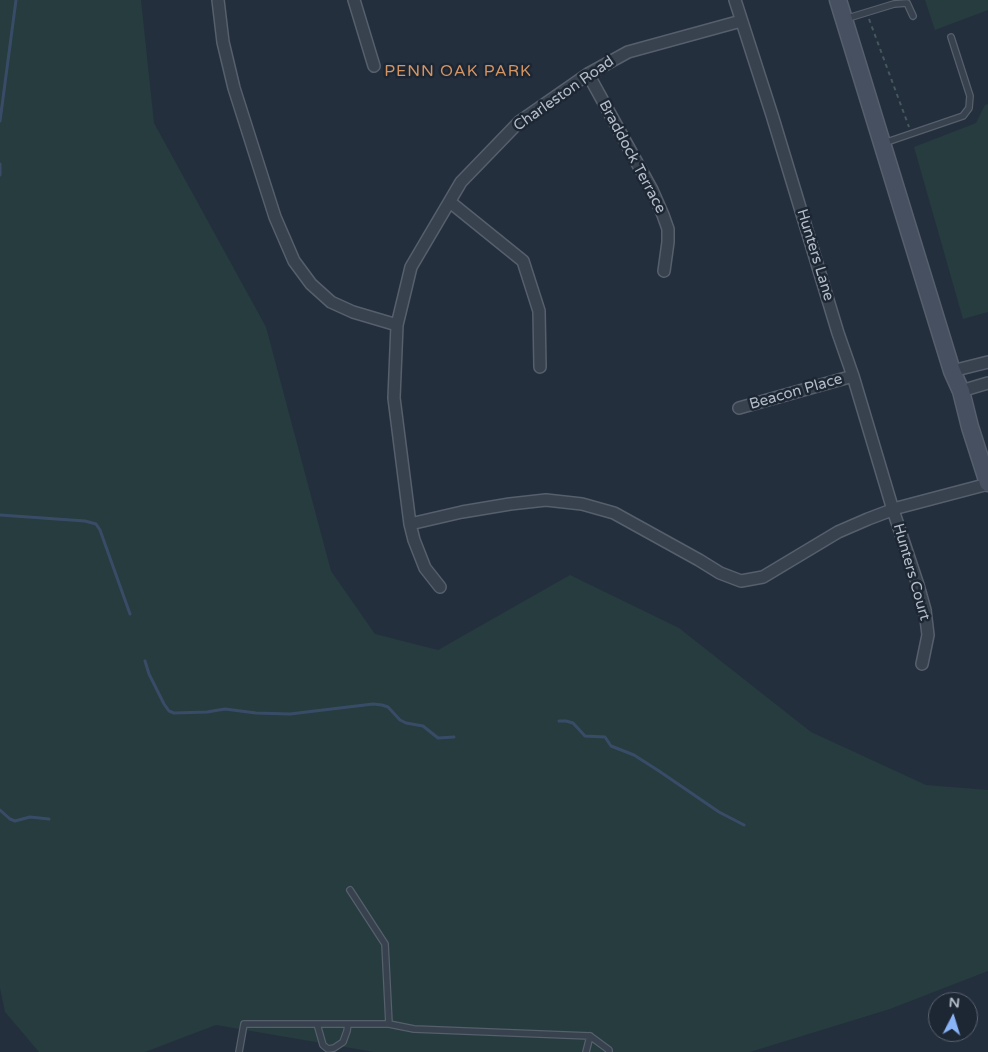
<!DOCTYPE html>
<style>
body{margin:0}
#map{position:relative;width:988px;height:1052px;overflow:hidden;background:#242f3e;font-family:"Varela Round",sans-serif}
canvas{display:block}
.north{position:absolute;left:928px;top:992px;width:50px;height:50px;box-sizing:border-box;background:#1d2633;border:1px solid #59626f;border-radius:50%;rotate:5deg;font-size:14px;font-weight:700;line-height:20px;text-align:center;color:#b4bcc9}
.north::after{content:'';display:block;margin:auto;width:18px;height:22px;background:#8ab4f8;clip-path:polygon(50% 0,100% 100%,50% 72%,0 100%)}
</style>
<div id="map">
<canvas width="988" height="1052"></canvas>
<div class="north">N</div>
</div>
<script>
const context = document.querySelector('canvas').getContext('2d');
context.lineJoin = 'round';
function fill(path, color) { context.fillStyle = color; context.fill(path, 'evenodd'); }
const toPath = rows => new Path2D(rows.map(r => 'M' + r).join(''));
function stroke(path, color, width, dash) { context.strokeStyle = color; context.lineWidth = width; context.lineCap = dash ? 'butt' : 'round'; context.setLineDash(dash || []); context.stroke(path); }
function write(font, color, halo, rows, align = 'center') {
  context.font = font + ' "Varela Round",sans-serif'; context.lineWidth = 5; context.setLineDash([]); context.textBaseline = 'middle'; context.strokeStyle = halo; context.fillStyle = color; for (const [text, x, y, turn = 0] of rows) {
    context.save(); context.translate(x, y); context.rotate((+turn || 0) * Math.PI / 180); context.textAlign = isNaN(turn) ? turn : align; if (halo) context.strokeText(text, 0, 0); context.fillText(text, 0, 0); context.restore();
  }
}
const green = toPath([
 [0,0,141,0,154,123,266,327,331,571,375,634,438,650,570,575,679,628,811,732,926,785,988,790,988,971,890,1009,750,1052,374,1052,216,1025,145,1052,39,1052,5,1012,0,988],
 [925,0,988,0,988,10,935,30],
 [988,104,988,312,963,319,914,147,976,123,985,105]
]);
const stream = toPath([
 [0,121,16,0],
 [0,164,0,175],
 [0,515,85,521,96,524,100,530,130,614],
 [145,661,149,674,164,704,169,711,174,713,207,712,225,709,256,713,290,714,373,704,382,705,388,707,400,720,406,723,423,726,438,738,454,737],
 [559,721,566,721,573,723,585,736,605,737,611,746,634,755,659,771,719,812,744,825],
 [0,810,10,819,15,821,30,817,49,819]
]);
const path = toPath([
 [869,19,909,127]
]);
const lane = toPath([
 [845,19,894,4,907,3,913,16],
 [884,143,963,116,969,108,970,96,951,37],
 [350,890,385,944,389,1024],
 [317,1024,323,1045,328,1049,334,1048,343,1042,347,1031,348,1024],
 [590,1036,609,1050,609,1052],
 [239,1052,244,1024,389,1024,414,1029,590,1036,586,1052]
]);
const street = toPath([
 [218,0,223,42,234,88,275,217,294,261,311,284,331,302,353,312,397,325],
 [354,0,374,66],
 [735,0,772,115,838,333,853,376,893,510,918,585,925,610,928,635,922,664],
 [588,74,652,190,663,215,668,229,668,242,664,271],
 [450,202,523,261,539,311,540,367],
 [952,371,988,362],
 [961,391,988,383],
 [739,408,853,376],
 [410,524,462,512,510,504,546,500,582,504,614,513,699,560,720,573,741,581,763,577,838,532,868,519,897,508,988,484],
 [440,587,425,568,414,540,410,524,394,398,397,325,411,267,461,182,519,122,588,74,628,52,741,21]
]);
const secondary = toPath([
 [838,0,952,371,961,391,970,427,988,483]
]);
const streetNames = [
 ["Charleston Road",564,94,-35],
 ["Braddock Terrace",632,157,62],
 ["Hunters Lane",815,255,73],
 ["Beacon Place",796,392,-16],
 ["Hunters Court",911,572,74]
];
const neighbourhoodNames = [
 ["PENN OAK PARK",458,72]
];
fill(green, '#263c3f');
stroke(stream, '#394c67', 3);
stroke(lane, '#565f6c', 8);
stroke(street, '#565f6c', 14);
stroke(secondary, '#565f6c', 19);
stroke(path, '#44595c', 2, [4, 4]);
stroke(lane, '#38414e', 5.5);
stroke(street, '#38414e', 11);
stroke(secondary, '#465061', 16);
write('15px', '#b4bcc9', '#1d2633', streetNames);
context.letterSpacing = '1px';
write('16px', '#d59563', '#1d2633', neighbourhoodNames);
context.letterSpacing = '0px';
</script>
